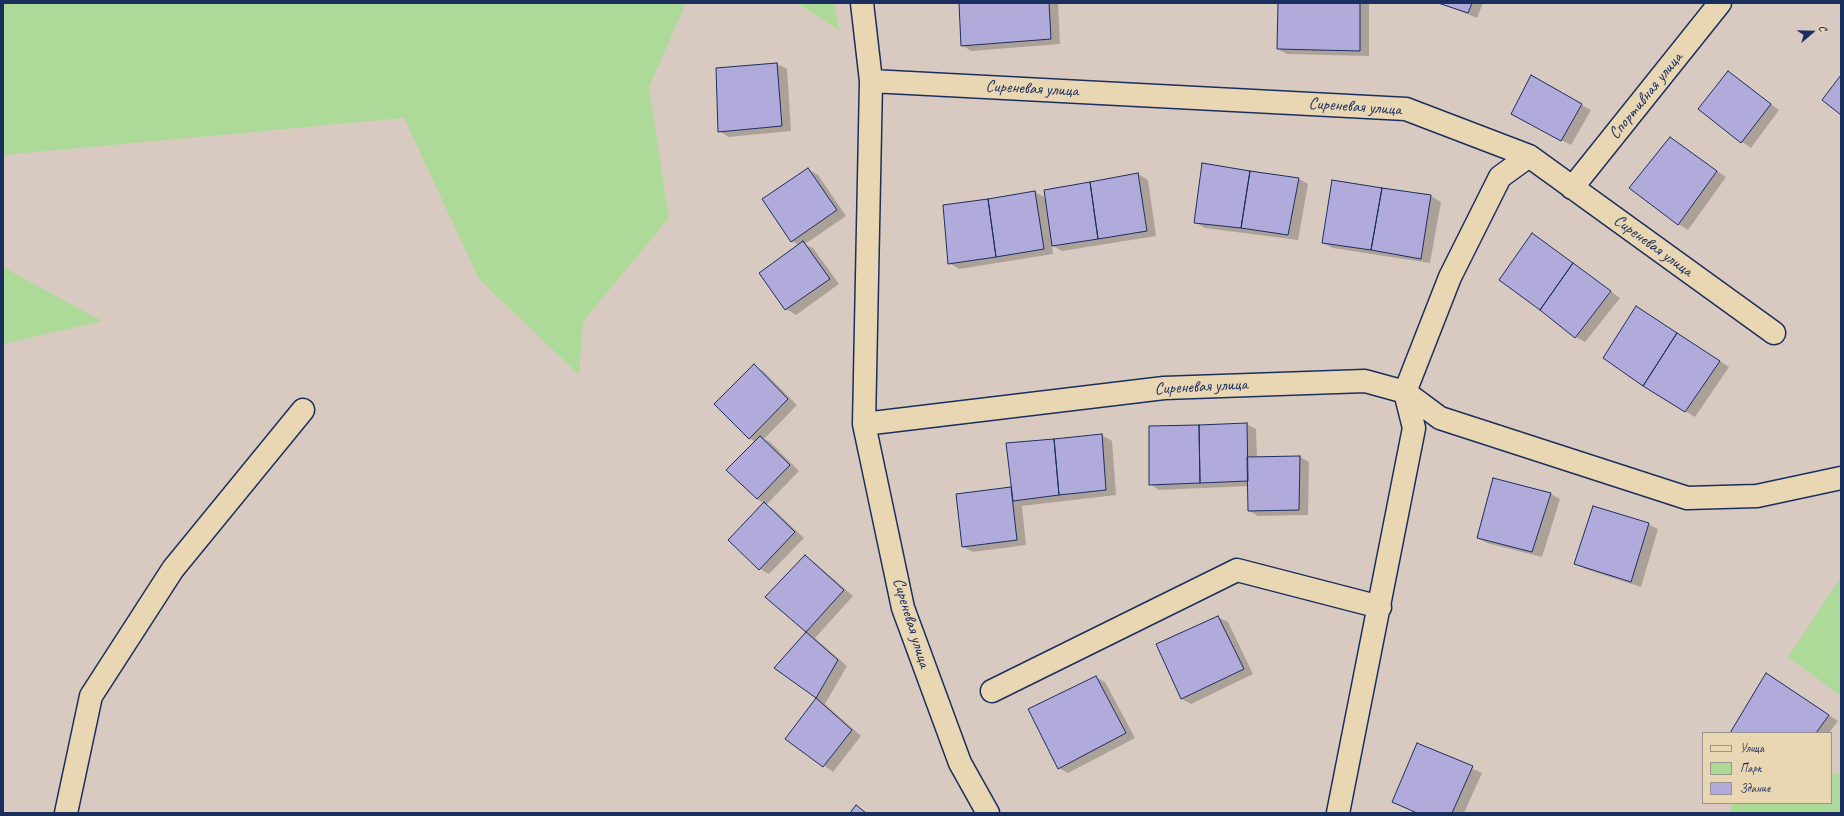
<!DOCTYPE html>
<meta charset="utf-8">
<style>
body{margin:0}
#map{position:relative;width:1844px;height:816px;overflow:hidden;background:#d8cac0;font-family:Caveat,sans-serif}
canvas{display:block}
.frame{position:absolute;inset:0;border:4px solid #1b2f5e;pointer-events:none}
.legend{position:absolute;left:1702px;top:732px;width:130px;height:72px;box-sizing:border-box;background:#e9d7b4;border:1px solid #979492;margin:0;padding:5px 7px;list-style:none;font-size:12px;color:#1b2f5e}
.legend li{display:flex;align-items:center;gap:8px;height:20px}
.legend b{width:20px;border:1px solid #979492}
.north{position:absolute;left:1792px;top:12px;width:40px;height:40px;-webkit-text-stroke:3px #e9d7b4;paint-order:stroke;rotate:70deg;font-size:11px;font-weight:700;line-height:16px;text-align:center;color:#1b2f5e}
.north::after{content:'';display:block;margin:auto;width:14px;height:18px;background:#1b2f5e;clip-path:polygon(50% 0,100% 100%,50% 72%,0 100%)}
</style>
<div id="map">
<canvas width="1844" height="816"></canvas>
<div class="frame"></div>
<ul class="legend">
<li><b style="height:5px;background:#e9d7b4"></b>Улица</li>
<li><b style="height:11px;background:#aeda99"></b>Парк</li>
<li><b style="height:11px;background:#b1abdc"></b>Здание</li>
</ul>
<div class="north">С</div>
</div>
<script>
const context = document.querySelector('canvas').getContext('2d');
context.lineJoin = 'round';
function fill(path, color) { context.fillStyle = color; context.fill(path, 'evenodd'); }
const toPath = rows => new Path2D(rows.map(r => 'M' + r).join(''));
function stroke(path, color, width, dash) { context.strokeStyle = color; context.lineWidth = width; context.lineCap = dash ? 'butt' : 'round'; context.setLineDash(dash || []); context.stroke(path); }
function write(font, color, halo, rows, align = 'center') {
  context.font = font + ' Caveat,sans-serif'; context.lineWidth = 4; context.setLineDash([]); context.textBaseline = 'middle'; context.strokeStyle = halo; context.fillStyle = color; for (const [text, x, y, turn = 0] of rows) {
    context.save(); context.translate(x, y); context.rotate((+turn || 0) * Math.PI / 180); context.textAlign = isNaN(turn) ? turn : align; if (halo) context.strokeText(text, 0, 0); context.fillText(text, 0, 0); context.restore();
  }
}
const green = toPath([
 [3,3,686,3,649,87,669,218,583,321,579,375,479,279,404,118,3,155],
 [797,3,834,3,840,31],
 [3,267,102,321,3,344],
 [1841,577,1841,696,1788,657],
 [1841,773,1841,813,1729,813,1733,803,1831,803,1831,775]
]);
const shadow = toPath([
 [960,3,1058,3,1060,44,971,51,962,45],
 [1279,3,1369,3,1369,56,1287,54,1278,49],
 [1440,3,1483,3,1477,18],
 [777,64,787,69,791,131,729,137,719,131,717,69],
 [1728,72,1779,110,1751,148,1742,142],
 [1532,77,1591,110,1571,145,1521,119],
 [1670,138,1726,177,1688,230,1678,224],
 [1203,165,1299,179,1308,184,1298,240,1205,228,1195,222],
 [808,169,818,175,846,216,805,244,813,248,839,284,796,315,786,309,760,273,799,245,792,241],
 [1138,174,1148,180,1156,236,1062,251,1052,245,1053,254,959,269,949,263,944,206,1035,192,1046,198],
 [1333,181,1431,196,1441,202,1430,263,1333,248,1323,243],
 [1533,234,1620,298,1585,342,1575,337],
 [1646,313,1729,367,1695,417,1685,411],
 [754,366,763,371,797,405,764,439,770,442,799,471,766,505,773,509,804,538,769,574,760,569,764,503,757,499,756,442,749,438],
 [1246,424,1256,429,1257,458,1300,457,1309,462,1308,515,1258,516,1249,511,1249,486,1159,490,1150,484],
 [1102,435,1112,441,1116,495,1022,506,1026,545,973,552,963,547,957,495,1012,488,1007,444],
 [1494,479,1551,494,1560,499,1542,557,1487,543,1478,538],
 [1648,524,1658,529,1641,587,1585,569,1576,563],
 [805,557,814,562,853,596,815,638,847,666,825,704,861,736,833,772,787,739,817,698,775,668,807,632,767,597],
 [1218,617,1228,622,1253,674,1191,704,1182,699,1158,645],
 [1096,677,1105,682,1135,738,1068,773,1059,768],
 [1776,680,1838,721,1829,733,1731,733],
 [1418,744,1482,773,1464,813,1417,813,1394,801]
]);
const building = toPath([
 [959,3,1049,3,1051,39,961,46,959,3],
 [1278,3,1360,3,1360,51,1277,49,1278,3],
 [1438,3,1472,3,1468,13,1438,3],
 [777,63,782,126,718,132,716,68,777,63],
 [1728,71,1771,104,1741,143,1698,109,1728,71],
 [1531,75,1582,104,1561,141,1511,114,1531,75],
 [1841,75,1841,115,1822,100,1841,75],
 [1670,137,1717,171,1678,225,1629,188,1670,137],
 [1202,163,1250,171,1241,228,1194,223,1202,163],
 [808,168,837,210,791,242,762,199,808,168],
 [1250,171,1299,178,1288,235,1241,228,1250,171],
 [1138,173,1147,231,1098,239,1090,182,1138,173],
 [1332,180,1382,188,1371,250,1322,243,1332,180],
 [1090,182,1098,239,1052,246,1044,190,1090,182],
 [1382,188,1431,195,1421,259,1371,250,1382,188],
 [1035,191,1044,249,996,257,988,199,1035,191],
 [988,199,996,257,948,264,943,205,988,199],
 [1532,233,1573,263,1540,310,1499,280,1532,233],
 [803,241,830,279,785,310,759,273,803,241],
 [1573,263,1611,291,1575,338,1540,310,1573,263],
 [1636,306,1677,333,1643,386,1603,358,1636,306],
 [1677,333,1720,361,1685,412,1643,386,1677,333],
 [754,364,788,399,749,439,714,404,754,364],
 [1247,423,1248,481,1200,483,1199,425,1247,423],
 [1199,425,1200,483,1149,485,1149,426,1199,425],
 [1102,434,1106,490,1059,495,1054,439,1102,434],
 [760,436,790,465,757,499,726,470,760,436],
 [1054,439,1059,495,1013,501,1006,443,1054,439],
 [1300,456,1299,510,1248,511,1247,457,1300,456],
 [1493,478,1551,493,1532,552,1477,538,1493,478],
 [1011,487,1017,540,962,547,956,494,1011,487],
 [764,502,795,532,759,570,728,540,764,502],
 [1593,506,1649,523,1631,582,1574,564,1593,506],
 [805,555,844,590,806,632,765,597,805,555],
 [1218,616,1244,669,1181,699,1156,644,1218,616],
 [806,632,838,660,816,698,774,668,806,632],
 [1766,673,1829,715,1816,733,1730,733,1766,673],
 [1096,676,1126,733,1058,769,1028,709,1096,676],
 [816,698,852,730,823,767,785,739,816,698],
 [1417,743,1473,766,1452,813,1417,813,1392,802,1417,743],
 [856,805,866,813,850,813,856,805]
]);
const minor = toPath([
 [862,3,871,81,864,424,903,608,960,763,988,813],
 [871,81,1406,109,1529,156,1774,333],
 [1572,188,1720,3],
 [864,424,1164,388,1365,381,1405,392,1440,418,1687,498,1757,496,1841,478],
 [992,691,1237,570,1380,607],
 [66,813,91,696,173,569,303,410],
 [1338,813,1414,428,1405,392,1450,277,1500,177,1529,156]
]);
const streetNames = [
 ["Сиреневая улица",1032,89,3],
 ["Спортивная улица",1646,96,-51],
 ["Сиреневая улица",1355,107,4],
 ["Сиреневая улица",1653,246,36],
 ["Сиреневая улица",1201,387,-3],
 ["Сиреневая улица",911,623,73]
];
fill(green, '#aeda99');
fill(shadow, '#0003');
fill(building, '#b1abdc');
stroke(building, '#1b2f5e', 1);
stroke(minor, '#1b2f5e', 25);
stroke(minor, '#e9d7b4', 22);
write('17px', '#1b2f5e', '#e9d7b4', streetNames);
</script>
